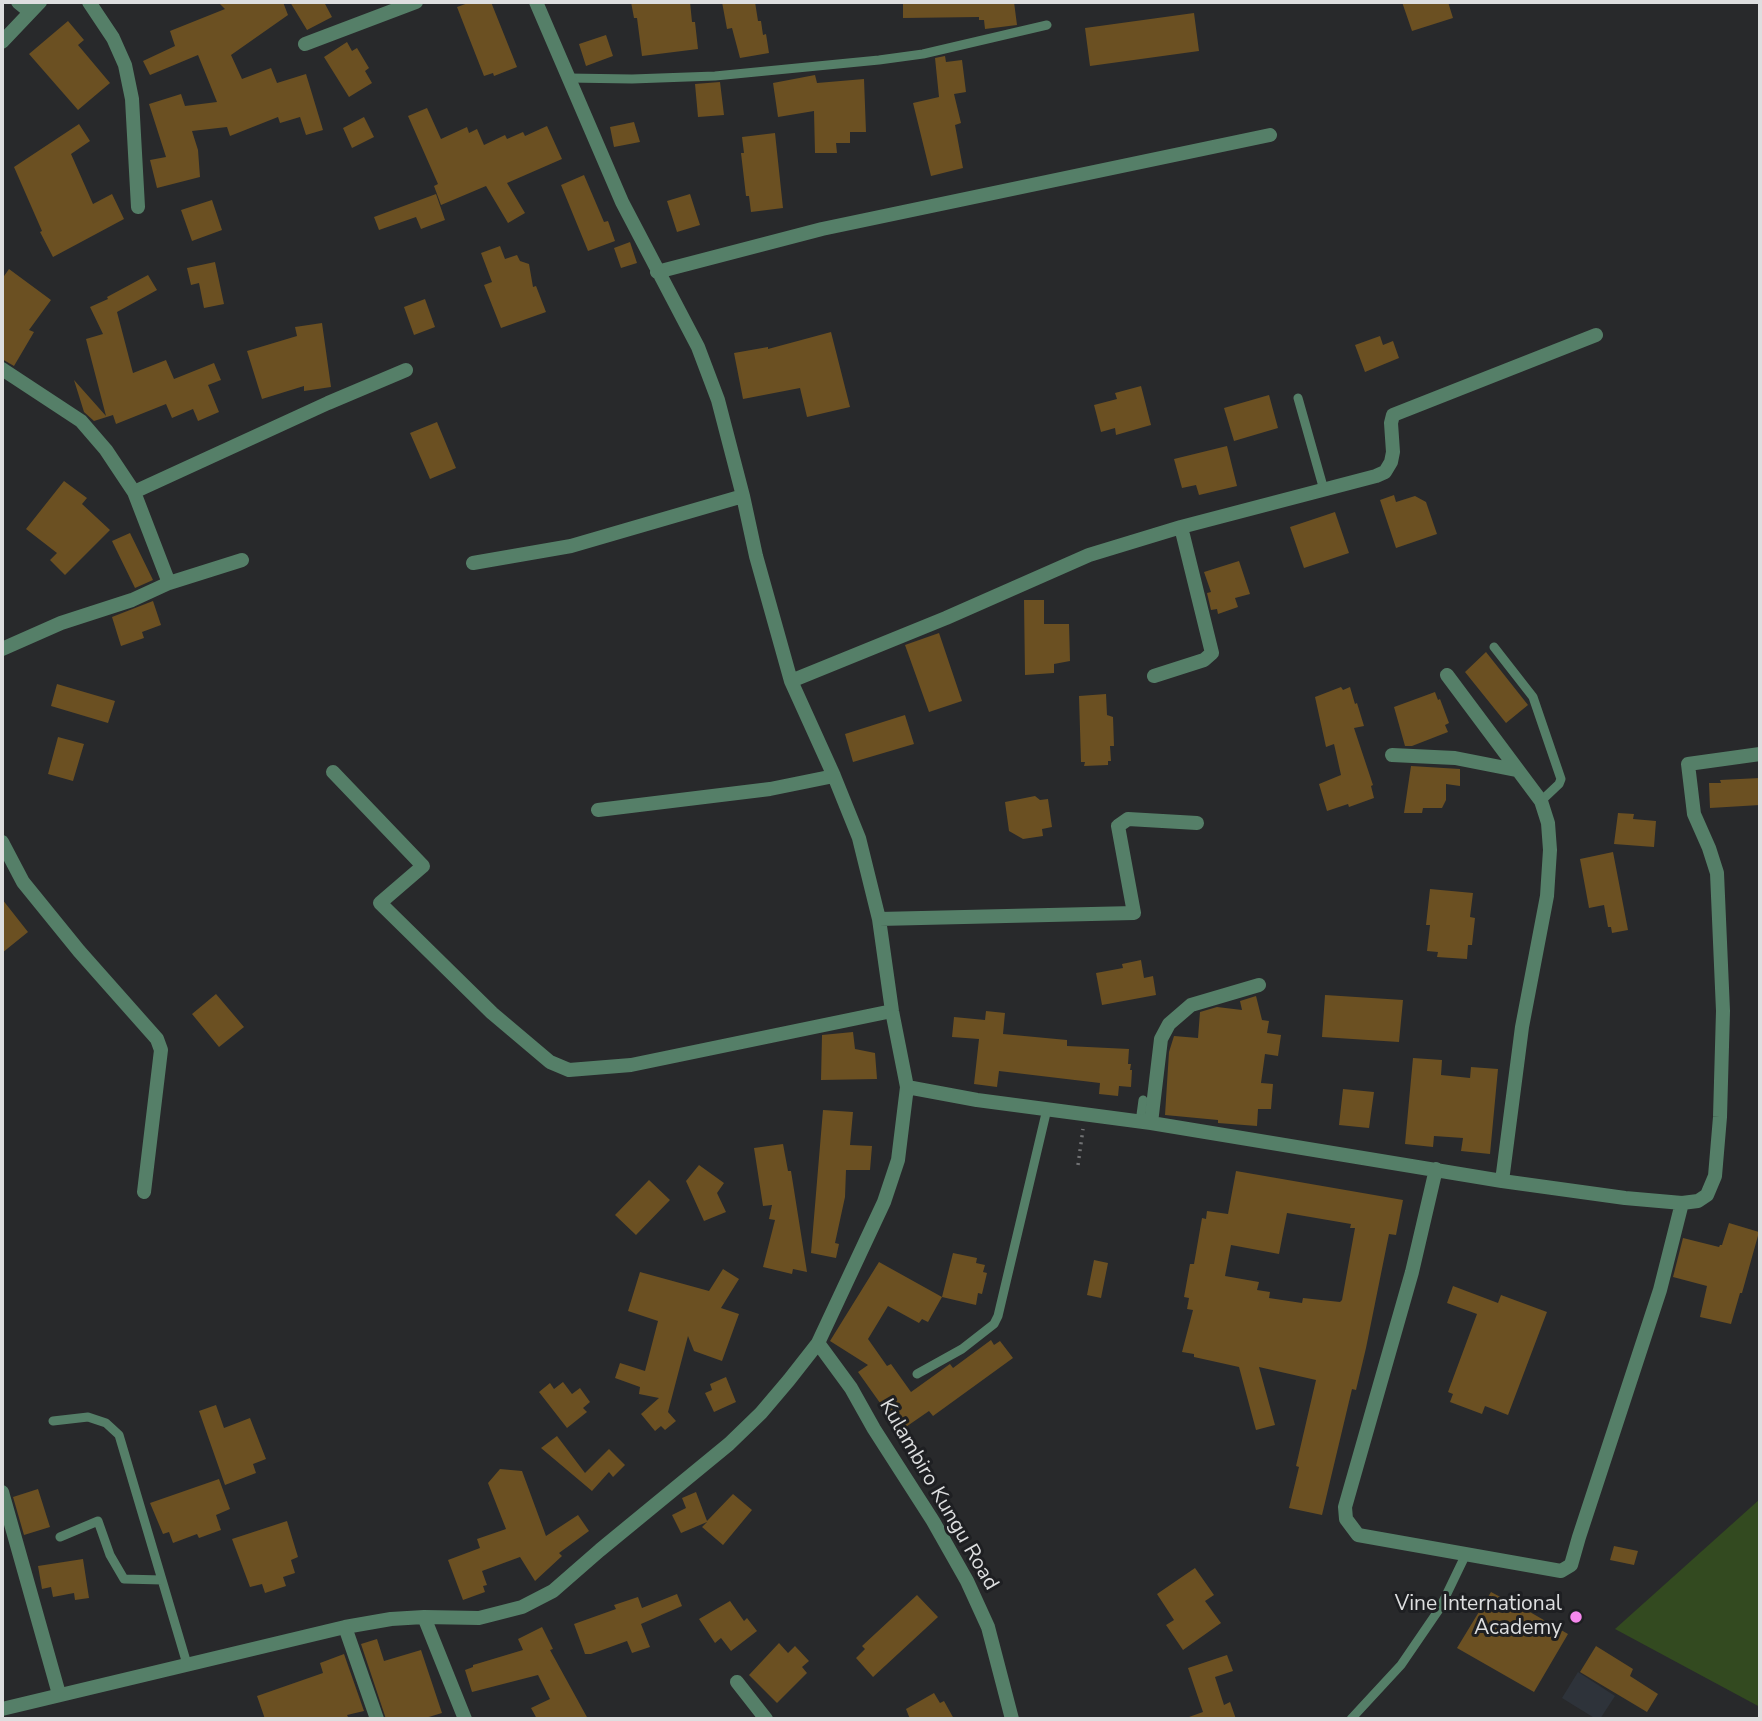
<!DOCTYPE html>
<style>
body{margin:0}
#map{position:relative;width:1762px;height:1721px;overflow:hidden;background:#28292b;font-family:"Nunito Sans",sans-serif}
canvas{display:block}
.frame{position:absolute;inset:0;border:4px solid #dddedf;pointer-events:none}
</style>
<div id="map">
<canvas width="1762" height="1721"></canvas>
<div class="frame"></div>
</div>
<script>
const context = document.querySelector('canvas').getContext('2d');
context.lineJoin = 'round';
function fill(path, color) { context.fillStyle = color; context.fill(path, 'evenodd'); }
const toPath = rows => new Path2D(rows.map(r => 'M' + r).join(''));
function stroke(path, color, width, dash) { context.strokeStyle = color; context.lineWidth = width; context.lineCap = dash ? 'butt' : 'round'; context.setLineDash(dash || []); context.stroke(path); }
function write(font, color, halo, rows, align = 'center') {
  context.font = font + ' "Nunito Sans",sans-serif'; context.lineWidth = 6; context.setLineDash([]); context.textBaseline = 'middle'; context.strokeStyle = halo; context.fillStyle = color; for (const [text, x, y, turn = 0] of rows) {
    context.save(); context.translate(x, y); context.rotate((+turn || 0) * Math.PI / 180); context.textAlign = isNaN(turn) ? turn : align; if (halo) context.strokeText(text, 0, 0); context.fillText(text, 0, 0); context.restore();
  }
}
const built = toPath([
 [1578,1672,1615,1696,1600,1719,1596,1719,1562,1698]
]);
const green = toPath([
 [1760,1499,1760,1707,1615,1629]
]);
const building = toPath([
 [218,2,283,2,288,15,231,55,242,79,271,68,277,83,306,74,323,130,306,135,300,117,280,123,278,117,230,136,227,127,192,131,198,150,200,177,157,188,150,160,166,157,149,104,181,94,185,106,217,102,198,55,150,75,143,61,175,46,170,31,225,9],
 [290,2,324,2,332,17,307,30],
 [471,2,491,2,517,67,494,76,493,73,484,76,457,7],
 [631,2,690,2,692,22,695,22,698,49,642,56,637,18,634,18],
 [722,2,755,2,758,21,761,21,763,35,766,34,769,53,740,58,732,28,727,29],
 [903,2,1014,2,1017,25,985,29,984,20,979,20,979,17,903,18],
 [1402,2,1448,2,1453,18,1412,31],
 [1194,13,1199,51,1090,66,1085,28],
 [68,21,84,40,78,45,110,83,78,110,29,54],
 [606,35,613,56,586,66,579,44],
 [347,42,352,51,357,48,369,68,365,71,372,83,349,97,324,57],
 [945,56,946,62,962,60,966,92,954,94,961,123,955,125,963,168,931,176,913,103,939,97,935,58],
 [815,75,817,83,864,79,866,132,850,132,850,143,836,143,837,153,815,153,814,111,778,117,773,83],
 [720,82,724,115,698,117,695,84],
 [427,108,441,139,467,127,469,133,477,129,484,145,505,135,507,139,523,132,525,136,547,126,562,159,507,183,525,213,508,223,486,186,441,205,434,186,438,184,408,116],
 [364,117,374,137,352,148,343,128],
 [634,122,640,142,614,147,610,127],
 [79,124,90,141,71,154,93,204,112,194,124,219,53,257,40,232,42,231,14,167],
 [775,133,783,208,751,212,749,196,746,196,741,153,744,153,742,137],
 [584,175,604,222,608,221,615,241,588,251,561,185],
 [436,194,445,220,421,229,416,217,379,230,374,217],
 [690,194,700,225,677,232,667,201],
 [212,200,222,230,192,241,181,210],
 [630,242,637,263,621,268,614,248],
 [500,246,505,259,517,255,520,261,529,264,533,287,536,286,546,312,501,328,484,285,492,282,481,253],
 [215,262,224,304,204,308,199,283,191,285,187,268],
 [9,269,51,300,29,330,34,332,14,366,2,359,2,279],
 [148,275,157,290,117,312,133,373,166,360,174,379,214,363,221,380,208,385,219,412,198,421,193,409,172,418,166,404,116,424,113,415,94,421,84,412,74,380,106,416,86,339,103,334,90,307,108,299,107,297],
 [425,299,435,327,414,335,404,307],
 [322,323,331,387,304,391,304,386,262,399,247,351,297,336,295,327],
 [831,332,850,407,807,417,800,388,743,399,734,353,768,347,768,349],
 [1380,336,1383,345,1393,341,1399,358,1365,372,1355,345],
 [1141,386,1151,425,1116,435,1115,428,1101,432,1094,405,1117,399,1115,393],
 [1269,395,1278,428,1234,441,1224,408],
 [437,422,456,468,430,479,410,433],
 [1227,446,1237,486,1199,495,1196,485,1182,488,1174,459],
 [64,481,87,498,82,504,110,530,65,575,50,560,57,553,26,529],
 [1394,495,1396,502,1415,496,1426,502,1437,534,1396,548,1380,500],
 [1335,512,1349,553,1304,568,1290,527],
 [130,533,153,580,135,588,112,541],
 [1239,561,1250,594,1235,598,1238,607,1218,614,1217,609,1211,610,1207,593,1211,592,1204,572],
 [1024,600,1044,600,1044,624,1069,624,1070,661,1054,664,1054,673,1025,675],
 [153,601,161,625,142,632,144,638,121,646,112,617],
 [939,633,962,701,929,712,905,645],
 [1486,652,1528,705,1506,723,1465,672],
 [57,684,115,701,108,723,51,706],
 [1341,687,1343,690,1350,687,1355,704,1357,703,1364,726,1354,728,1373,785,1371,786,1374,798,1349,807,1348,804,1327,811,1319,784,1341,775,1334,744,1326,747,1315,697],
 [1435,692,1438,700,1440,699,1449,723,1445,725,1448,732,1412,746,1405,746,1394,707],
 [1106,694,1107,715,1113,717,1114,746,1110,746,1111,761,1108,761,1108,765,1084,766,1085,762,1081,762,1079,696],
 [905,715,914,744,853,762,845,734],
 [58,737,84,744,73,781,48,774],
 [1411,766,1460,769,1460,786,1446,784,1446,800,1442,808,1423,808,1422,813,1404,813],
 [1760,778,1760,805,1710,808,1709,783,1721,783,1720,780],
 [1035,796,1040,800,1048,799,1052,827,1042,829,1043,836,1023,839,1009,831,1005,802],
 [1618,813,1634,814,1633,819,1656,821,1654,847,1614,844],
 [1613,852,1628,930,1612,933,1611,927,1608,927,1604,905,1589,908,1580,859],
 [1430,889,1473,893,1470,917,1475,918,1472,945,1468,945,1467,959,1437,957,1438,952,1427,951,1430,925,1426,925],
 [2,899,28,932,2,953],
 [1141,960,1144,978,1153,976,1156,995,1102,1005,1096,973,1123,968,1122,964],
 [216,994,244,1027,219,1047,192,1014],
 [1325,995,1403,1000,1399,1042,1322,1037],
 [1256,996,1262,1020,1269,1021,1267,1033,1281,1035,1278,1056,1265,1054,1261,1083,1273,1084,1271,1109,1258,1109,1257,1126,1218,1123,1218,1120,1165,1115,1169,1052,1174,1036,1198,1038,1200,1012,1217,1007,1242,1010,1240,1001],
 [986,1011,1005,1013,1003,1034,1067,1040,1067,1046,1129,1049,1128,1064,1131,1064,1130,1070,1132,1070,1131,1087,1119,1086,1118,1096,1099,1094,1100,1083,999,1071,997,1087,974,1084,979,1039,952,1037,954,1017,985,1020],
 [853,1032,855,1049,875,1053,877,1079,821,1080,822,1035],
 [1413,1058,1442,1060,1441,1075,1470,1078,1471,1067,1498,1069,1490,1154,1461,1151,1463,1138,1434,1136,1433,1147,1405,1144],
 [1343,1089,1374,1092,1369,1128,1339,1125],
 [823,1110,853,1112,850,1145,872,1146,870,1170,846,1170,845,1197,835,1243,839,1244,836,1258,811,1253],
 [783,1144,788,1171,791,1171,807,1272,793,1269,792,1274,763,1267,775,1220,769,1219,772,1205,763,1206,754,1148],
 [699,1165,724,1183,717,1193,726,1212,704,1221,686,1181],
 [1236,1171,1403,1200,1396,1235,1389,1234,1366,1348,1356,1390,1352,1389,1322,1515,1289,1508,1299,1467,1296,1466,1316,1380,1259,1367,1275,1425,1256,1430,1239,1367,1194,1357,1194,1354,1182,1352,1193,1310,1187,1309,1189,1298,1184,1297,1190,1264,1194,1264,1202,1218,1206,1219,1207,1211,1228,1214],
 [1287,1213,1351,1224,1350,1228,1355,1228,1342,1300,1340,1302,1303,1298,1302,1303,1269,1298,1270,1292,1257,1290,1259,1282,1225,1276,1231,1245,1279,1254],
 [649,1180,670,1200,636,1235,615,1215],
 [1729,1223,1759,1232,1742,1293,1740,1293,1731,1324,1700,1317,1707,1286,1673,1277,1683,1238,1719,1247,1720,1245,1722,1245],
 [953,1253,977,1258,976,1263,985,1265,983,1272,987,1273,982,1294,978,1293,976,1305,942,1297,928,1322,922,1319,919,1323,888,1306,868,1339,887,1366,891,1364,911,1392,950,1364,953,1368,991,1340,994,1345,1000,1341,1013,1358,933,1416,929,1411,900,1431,858,1372,868,1365,830,1341,879,1262,942,1297],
 [1094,1260,1108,1263,1101,1298,1087,1295],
 [723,1269,739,1279,721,1308,739,1314,722,1361,694,1351,688,1336,668,1412,676,1421,665,1430,661,1426,655,1431,641,1414,659,1398,639,1394,640,1387,615,1378,620,1363,645,1371,658,1321,628,1311,640,1272,709,1291],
 [1453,1286,1498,1303,1501,1295,1547,1312,1508,1415,1485,1406,1482,1414,1450,1402,1453,1394,1448,1392,1477,1314,1447,1303],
 [726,1377,736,1402,714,1412,705,1393,712,1390,710,1384],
 [563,1382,572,1394,580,1388,590,1402,583,1408,587,1412,567,1428,539,1392,550,1383,554,1389],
 [216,1405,224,1428,250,1418,266,1459,253,1464,256,1473,225,1485,199,1411],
 [557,1436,585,1473,609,1449,625,1465,613,1477,609,1472,592,1491,541,1448],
 [500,1469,522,1471,546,1536,578,1515,589,1531,559,1553,562,1556,535,1581,520,1557,482,1571,487,1585,483,1586,485,1592,463,1600,448,1560,480,1548,477,1539,506,1529,488,1483],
 [219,1479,230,1509,216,1515,221,1530,199,1538,197,1534,173,1543,169,1532,163,1534,150,1503],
 [38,1489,50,1527,24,1535,13,1497],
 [696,1492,707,1521,733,1494,752,1510,723,1545,702,1527,707,1522,681,1533,672,1515,686,1508,682,1498],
 [287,1521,298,1557,291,1560,295,1573,283,1577,286,1586,265,1593,262,1584,250,1587,232,1539],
 [1614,1546,1638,1551,1634,1565,1610,1560],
 [83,1559,89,1598,75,1600,74,1593,53,1597,51,1587,42,1589,38,1566],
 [1195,1568,1214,1595,1205,1601,1221,1623,1183,1650,1166,1625,1174,1620,1157,1594],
 [1491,1592,1508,1601,1510,1598,1524,1606,1523,1608,1568,1634,1534,1692,1457,1648],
 [677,1594,682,1606,641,1624,650,1647,632,1653,627,1641,591,1654,585,1654,574,1624,616,1609,614,1605,638,1597,642,1608],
 [917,1595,938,1617,873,1677,856,1658,865,1649,862,1646],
 [730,1601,744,1621,747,1618,757,1631,731,1651,721,1638,715,1643,699,1619],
 [542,1627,553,1649,550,1650,588,1719,537,1719,531,1708,550,1699,538,1675,472,1692,465,1670,473,1667,473,1665,523,1650,518,1639],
 [377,1639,384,1661,421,1650,442,1713,422,1719,386,1719,361,1644],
 [779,1643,788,1653,795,1646,809,1661,802,1667,807,1673,777,1703,749,1675],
 [1596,1646,1633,1669,1630,1676,1658,1694,1647,1712,1580,1672],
 [344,1654,364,1711,347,1715,349,1719,265,1719,257,1696,323,1673,320,1663],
 [1227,1655,1233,1671,1215,1677,1224,1705,1230,1702,1236,1719,1189,1719,1189,1717,1203,1712,1188,1668],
 [934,1693,940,1703,944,1701,954,1719,910,1719,906,1709]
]);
const path = toPath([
 [1078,1165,1083,1129]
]);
const service = toPath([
 [568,78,632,79,715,76,879,60,923,54,1047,25],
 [1298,398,1324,490],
 [1494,647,1533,697,1561,779,1559,784,1541,801],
 [1140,1122,1143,1100],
 [917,1374,962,1349,994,1324,998,1316,1047,1109],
 [53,1421,88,1417,106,1423,119,1435,187,1664],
 [60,1537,98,1521,110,1555,124,1579,162,1580],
 [1351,1719,1401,1665,1440,1608,1466,1554]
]);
const minor = toPath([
 [18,2,29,11],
 [89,2,113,38,125,65,132,99,138,207],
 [2,42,40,2],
 [305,44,416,2],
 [657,272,822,229,1270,135],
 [2,369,81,421,106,450,134,492,328,403,406,370],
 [134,492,169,583],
 [473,563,571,546,743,496],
 [2,649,61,623,132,600,169,583,242,560],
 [1447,675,1541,801,1548,823,1550,850,1547,896,1522,1027,1502,1181],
 [1154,676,1204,660,1212,653,1181,527],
 [791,681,946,618,1089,555,1181,527,1376,476,1385,472,1391,462,1393,452,1391,423,1393,415,1596,335],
 [1392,755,1455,758,1516,770],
 [333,772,423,866,380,903,492,1013,550,1062,569,1070,631,1065,892,1011],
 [598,810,770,789,834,776],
 [2,842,23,882,79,951,157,1039,161,1050,144,1192],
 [879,919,1134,913,1118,826,1128,819,1197,823],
 [907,1087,977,1100,1151,1123,1502,1181,1625,1198,1682,1203,1698,1201,1707,1195,1715,1176,1720,1117,1723,1011,1717,873,1709,848,1694,814,1688,764,1760,754],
 [1151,1123,1161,1039,1169,1024,1191,1005,1259,985],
 [1436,1169,1412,1272,1345,1507,1346,1519,1358,1535,1561,1571,1571,1565,1579,1537,1660,1290,1682,1203],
 [818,1343,851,1388,874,1429,933,1521,967,1581,988,1627,1012,1719],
 [2,1492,59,1694],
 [424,1617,465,1719],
 [345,1627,377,1719],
 [737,1682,766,1719],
 [2,1709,345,1627,391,1619,424,1617,479,1618,522,1607,553,1591,600,1550,729,1444,761,1413,789,1380,818,1343,884,1202,898,1160,907,1087,892,1011,879,919,859,838,834,776,791,681,756,556,743,496,718,400,698,347,622,202,536,2]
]);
const markers = [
 [1576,1617,7,"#f688ed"]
];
const streetNames = [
 ["Kulambiro Kungu Road",938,1495,60]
];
const poiNames = [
 ["Vine International",1562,1605],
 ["Academy",1562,1629]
];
fill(built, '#2e333a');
fill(green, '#334a20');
fill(building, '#6b5022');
stroke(path, '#717274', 3.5, [2, 5]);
stroke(service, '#557f68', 9);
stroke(minor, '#557f68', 14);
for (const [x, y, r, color] of markers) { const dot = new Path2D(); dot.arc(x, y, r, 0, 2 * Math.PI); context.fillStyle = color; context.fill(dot); stroke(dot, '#1e1f22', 2.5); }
write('21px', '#dddedf', '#1e1f22', streetNames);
write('21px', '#dddedf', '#1e1f22', poiNames, 'right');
</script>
